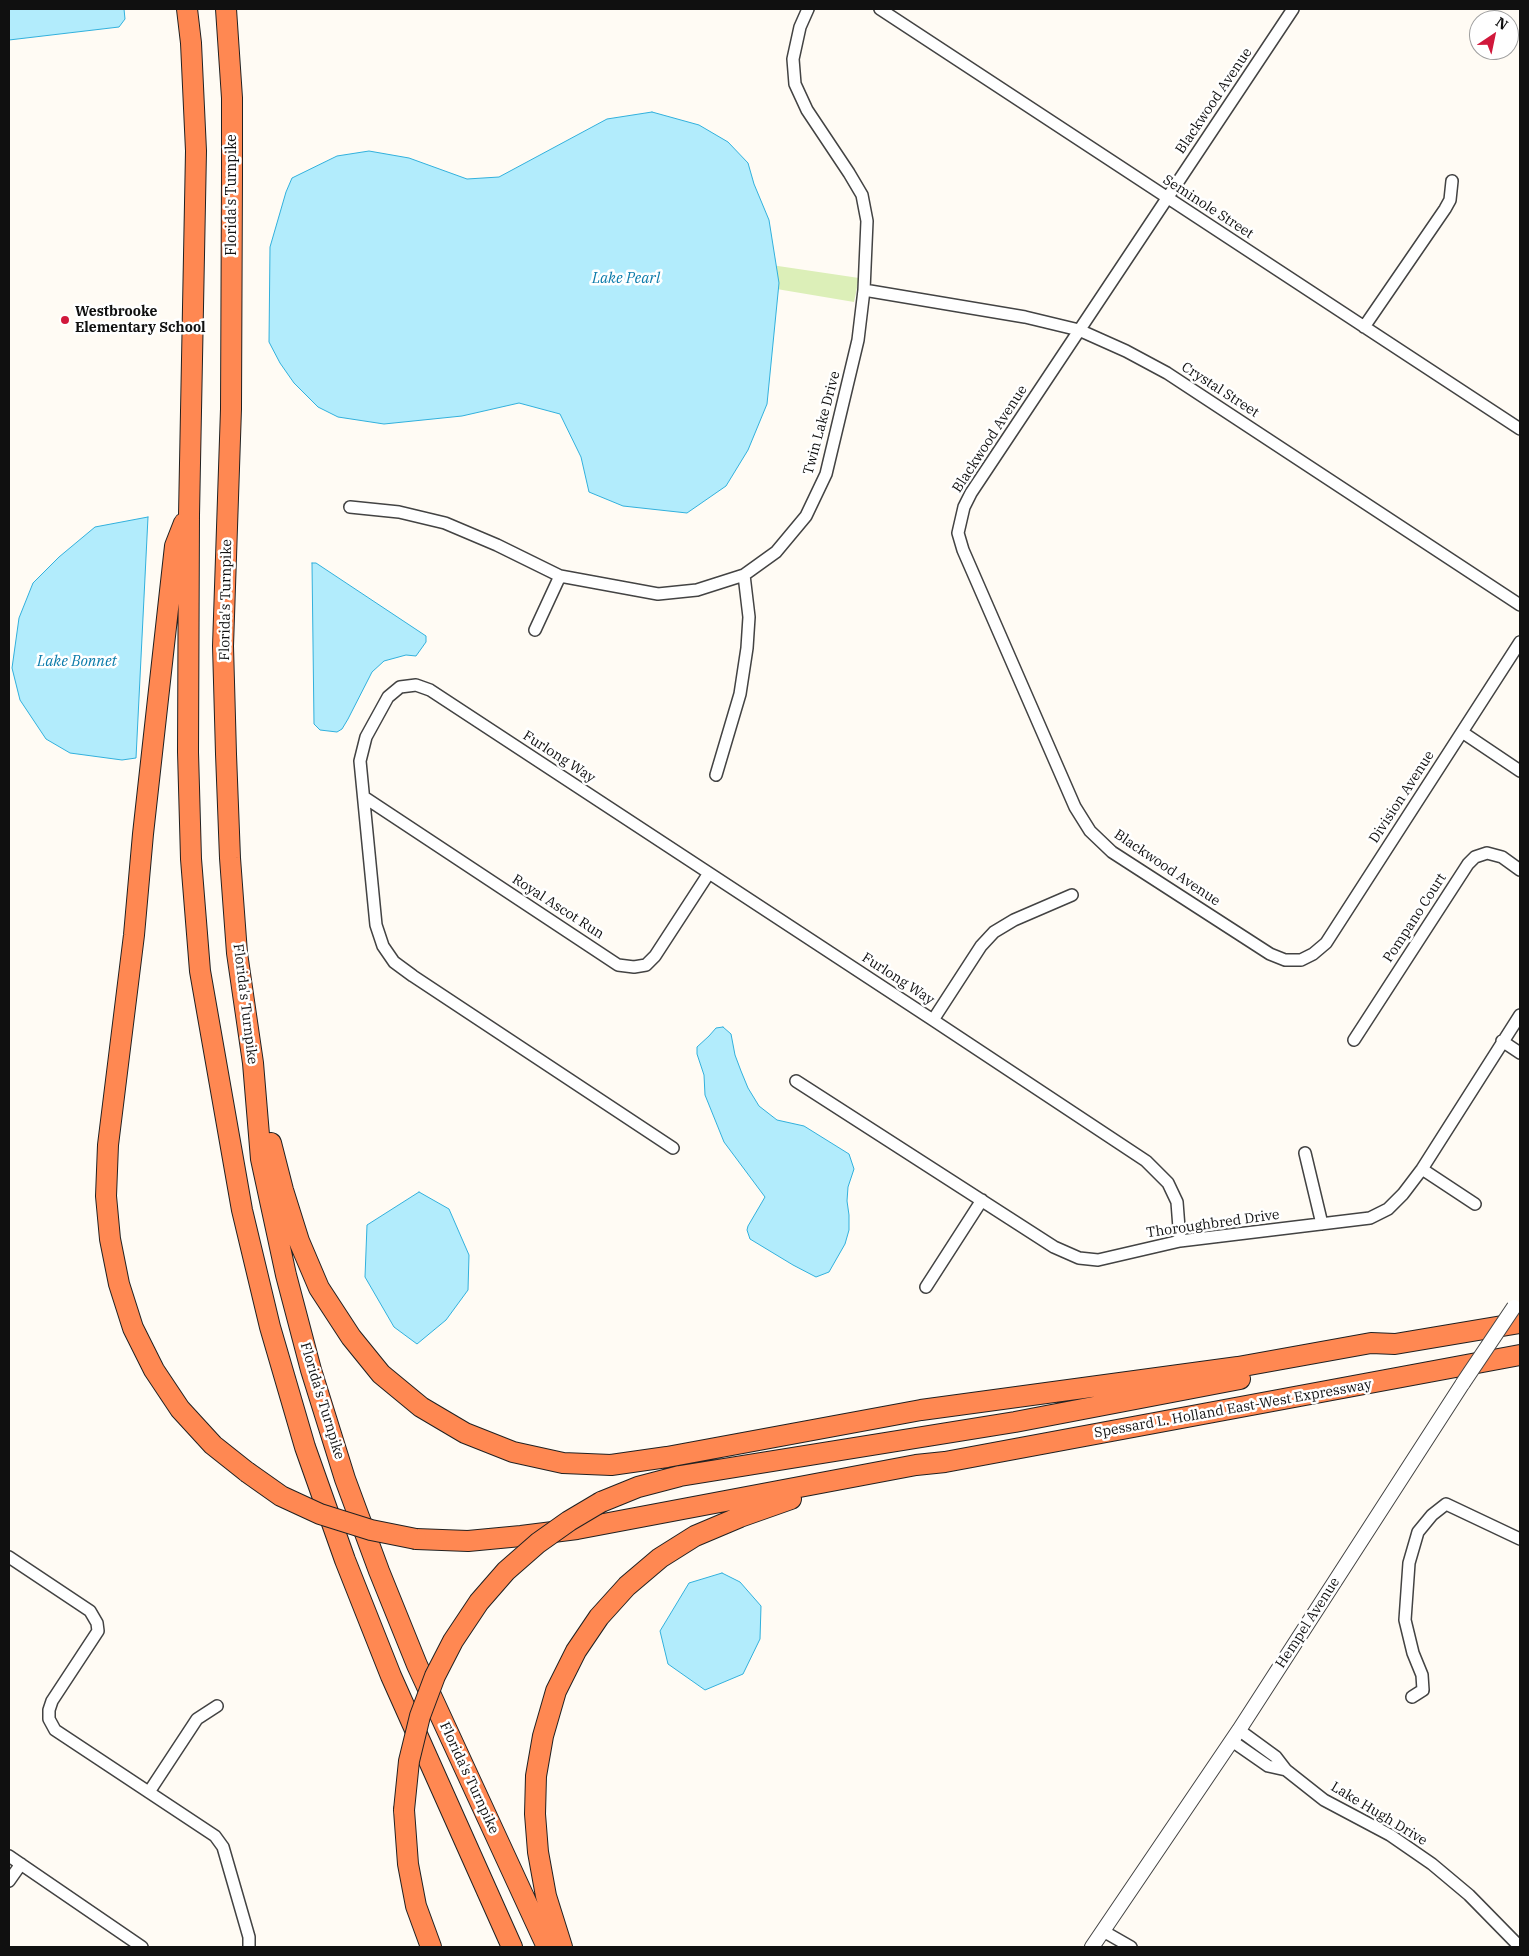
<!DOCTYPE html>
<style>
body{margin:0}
#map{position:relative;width:1529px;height:1956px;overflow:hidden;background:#fffbf4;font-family:"IBM Plex Serif",serif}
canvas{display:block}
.frame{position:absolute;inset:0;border:10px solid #101010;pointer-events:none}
.north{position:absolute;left:1469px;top:10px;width:50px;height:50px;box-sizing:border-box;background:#fff;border:1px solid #9f9f9f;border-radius:50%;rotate:34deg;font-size:14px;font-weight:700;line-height:20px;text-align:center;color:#101010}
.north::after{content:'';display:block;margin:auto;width:18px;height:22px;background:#d1183b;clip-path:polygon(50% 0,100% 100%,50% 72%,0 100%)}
</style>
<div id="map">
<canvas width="1529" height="1956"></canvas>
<div class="frame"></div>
<div class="north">N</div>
</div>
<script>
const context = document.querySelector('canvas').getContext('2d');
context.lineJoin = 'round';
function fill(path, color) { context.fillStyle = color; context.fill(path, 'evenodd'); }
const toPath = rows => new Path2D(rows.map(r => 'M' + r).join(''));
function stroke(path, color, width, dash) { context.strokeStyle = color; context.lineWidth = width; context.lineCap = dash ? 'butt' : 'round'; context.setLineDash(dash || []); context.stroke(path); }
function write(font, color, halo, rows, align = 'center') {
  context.font = font + ' "IBM Plex Serif",serif'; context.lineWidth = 5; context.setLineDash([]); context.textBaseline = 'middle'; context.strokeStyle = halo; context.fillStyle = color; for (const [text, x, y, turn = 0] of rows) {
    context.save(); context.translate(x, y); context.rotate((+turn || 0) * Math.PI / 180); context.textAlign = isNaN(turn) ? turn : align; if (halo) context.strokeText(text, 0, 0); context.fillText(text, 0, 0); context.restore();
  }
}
const green = toPath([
 [751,262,859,278,854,302,747,284]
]);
const water = toPath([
 [9,9,124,9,125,19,119,27,9,40,9,9],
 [652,112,699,125,728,142,748,163,754,184,769,220,779,283,767,404,748,450,726,486,687,513,623,506,589,492,581,457,560,414,519,403,462,416,384,424,338,417,318,407,294,383,280,363,269,342,270,247,286,192,292,178,337,156,369,151,409,158,467,179,499,177,607,119,652,112],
 [148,517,136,758,122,760,70,753,46,739,20,700,12,668,19,618,33,583,59,557,95,527,148,517],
 [312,563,316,563,426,636,426,642,416,656,406,655,384,661,372,672,348,719,342,729,337,732,320,730,314,724,312,563],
 [723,1027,731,1034,735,1055,741,1071,748,1088,759,1106,777,1120,804,1126,849,1154,854,1169,848,1187,847,1201,849,1215,849,1230,845,1244,829,1272,816,1277,793,1265,750,1239,747,1230,748,1226,765,1197,724,1142,705,1095,704,1075,697,1054,697,1047,709,1036,716,1028,723,1027],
 [419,1192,449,1209,469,1255,468,1290,446,1320,417,1344,394,1327,365,1277,367,1225,419,1192],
 [722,1573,740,1582,761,1606,760,1639,743,1674,705,1690,668,1664,660,1631,689,1583,722,1573]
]);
const minor = toPath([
 [880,9,1520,429],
 [1293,9,971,493,964,507,958,533,963,550,1075,807,1090,831,1112,852,1270,954,1285,960,1301,960,1313,954,1326,943,1520,642],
 [864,290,1025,317,1079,330,1126,351,1167,373,1520,605],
 [1364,327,1445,209,1450,200,1452,181],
 [350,507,399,512,445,523,497,545,560,576,658,594,697,590,744,575,776,552,806,516,826,474,858,340,864,290,867,221,862,195,849,173,807,110,795,84,793,59,800,27,808,9],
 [535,630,560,576],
 [1462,732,1520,771],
 [716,775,740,694,747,648,749,617,744,575],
 [364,797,618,965,634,967,646,965,655,956,709,873],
 [933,1020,981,946,994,932,1014,920,1072,895],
 [1354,1040,1468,864,1475,857,1487,853,1502,857,1520,870],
 [1502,1041,1520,1053],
 [796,1081,1054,1247,1079,1258,1098,1260,1180,1241,1370,1218,1388,1209,1403,1194,1422,1169,1520,1015],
 [673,1148,413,976,394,962,383,946,376,925,360,761,366,737,388,697,400,687,416,685,430,690,933,1020,1146,1161,1168,1183,1177,1202,1180,1241],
 [1305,1153,1322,1224],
 [1422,1169,1475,1204],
 [926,1287,982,1200],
 [9,1557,90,1611,97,1623,98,1631,52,1701,49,1710,49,1719,55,1730,215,1836,223,1847,249,1937,249,1947],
 [1412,1697,1423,1690,1422,1675,1413,1653,1405,1620,1409,1563,1418,1532,1432,1515,1446,1504,1520,1539],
 [1239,1730,1276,1757,1286,1770,1324,1800,1390,1835,1432,1864,1469,1895,1520,1947],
 [1232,1741,1268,1766,1286,1770],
 [149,1792,197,1719,217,1706],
 [9,1856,142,1947],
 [9,1881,21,1864],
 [1103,1931,1131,1947]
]);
const tertiary = toPath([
 [1092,1947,1239,1730,1463,1383]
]);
const motorway = toPath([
 [187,9,191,43,196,151,189,515,188,752,191,859,200,971,242,1210,270,1327,305,1447,345,1560,391,1676,512,1947],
 [226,9,232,98,232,175,231,409,223,646,226,754,230,858,237,953,253,1063,261,1159,286,1275,311,1370,345,1479,379,1571,417,1665,547,1947],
 [184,523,175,546,143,834,134,935,108,1145,106,1196,110,1239,119,1284,133,1328,154,1370,180,1409,213,1445,247,1472],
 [271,1143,283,1190,299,1241,319,1288,351,1337,381,1374,421,1407,465,1433,513,1452,563,1463,611,1465,667,1457,921,1410,1238,1367,1371,1343,1395,1344,1520,1323],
 [601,1502,638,1487,680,1476,1015,1422,1240,1379],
 [416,1539,468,1541,521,1536,577,1529,916,1465,945,1462,1520,1355],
 [404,1810,408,1864,416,1906,431,1947],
 [562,1947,546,1896,538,1852,535,1814,536,1776,543,1736,556,1691,576,1651,599,1617,627,1586,660,1558,695,1536,740,1517,791,1499]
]);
const tertiaryBridge = toPath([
 [1463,1383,1514,1307]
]);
const motorwayBridge = toPath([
 [247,1472,281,1496,320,1514,371,1530,416,1539],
 [404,1810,409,1761,420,1716,435,1676,453,1641,479,1602,506,1571,538,1543,569,1521,601,1502]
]);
const markers = [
 [65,320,5,"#d1183b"]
];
const streetNames = [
 ["Blackwood Avenue",1214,101,-56],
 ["Florida's Turnpike",232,195,-90],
 ["Seminole Street",1208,207,33],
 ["Crystal Street",1220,390,33],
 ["Twin Lake Drive",822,423,-75],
 ["Blackwood Avenue",990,439,-57],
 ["Florida's Turnpike",226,600,-89],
 ["Furlong Way",559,757,33],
 ["Division Avenue",1402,797,-57],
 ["Blackwood Avenue",1167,868,34],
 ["Royal Ascot Run",558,907,33],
 ["Pompano Court",1415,918,-57],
 ["Furlong Way",898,979,33],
 ["Florida's Turnpike",245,1004,83],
 ["Thoroughbred Drive",1213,1224,-8],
 ["Florida's Turnpike",322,1401,73],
 ["Spessard L. Holland East-West Expressway",1233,1409,-10],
 ["Hempel Avenue",1308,1623,-57],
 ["Florida's Turnpike",469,1778,65],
 ["Lake Hugh Drive",1379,1814,31]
];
const poiNames = [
 ["Westbrooke",75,312],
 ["Elementary School",75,328]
];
const waterNames = [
 ["Lake Pearl",626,279],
 ["Lake Bonnet",77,662]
];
fill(green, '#dcefb8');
fill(water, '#b2ecfc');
stroke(water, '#31b0dc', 1);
stroke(minor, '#434343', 14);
stroke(tertiary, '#434343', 16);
stroke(motorway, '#212121', 22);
stroke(minor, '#fff', 11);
stroke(tertiary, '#fff', 14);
stroke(motorway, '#ff8852', 20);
stroke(tertiaryBridge, '#434343', 16, []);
stroke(motorwayBridge, '#212121', 22, []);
stroke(tertiaryBridge, '#fff', 14);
stroke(motorwayBridge, '#ff8852', 20);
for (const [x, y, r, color] of markers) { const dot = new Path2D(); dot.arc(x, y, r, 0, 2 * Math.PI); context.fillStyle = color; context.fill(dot); stroke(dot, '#fff', 2); }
write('14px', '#101010', '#fff', streetNames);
write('bold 14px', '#101010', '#fff', poiNames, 'left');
write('italic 15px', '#0a7baa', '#fff', waterNames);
</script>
